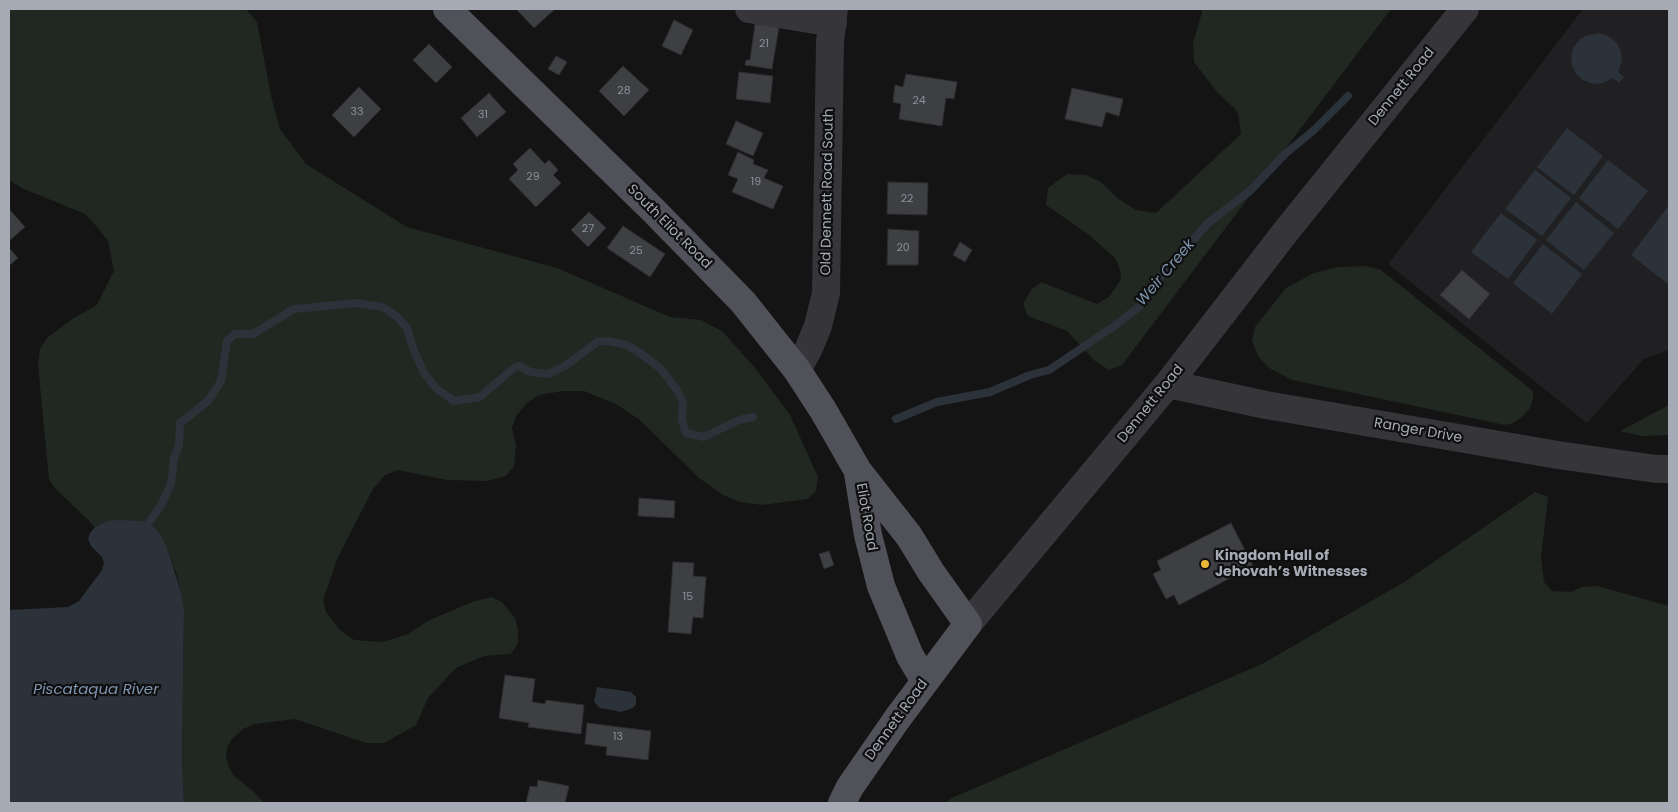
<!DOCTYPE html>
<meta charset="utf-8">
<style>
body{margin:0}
#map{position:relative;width:1678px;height:812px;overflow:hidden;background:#141415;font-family:Poppins,sans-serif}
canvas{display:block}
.frame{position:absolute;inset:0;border:10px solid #a6aab5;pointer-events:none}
</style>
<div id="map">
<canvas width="1678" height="812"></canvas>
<div class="frame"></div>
</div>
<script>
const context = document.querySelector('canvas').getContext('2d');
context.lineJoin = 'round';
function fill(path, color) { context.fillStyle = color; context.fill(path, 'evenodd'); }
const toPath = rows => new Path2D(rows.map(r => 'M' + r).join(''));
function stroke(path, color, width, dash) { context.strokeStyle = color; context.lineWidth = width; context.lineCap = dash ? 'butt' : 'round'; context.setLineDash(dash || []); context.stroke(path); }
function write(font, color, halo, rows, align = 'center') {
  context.font = font + ' Poppins,sans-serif'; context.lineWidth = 4.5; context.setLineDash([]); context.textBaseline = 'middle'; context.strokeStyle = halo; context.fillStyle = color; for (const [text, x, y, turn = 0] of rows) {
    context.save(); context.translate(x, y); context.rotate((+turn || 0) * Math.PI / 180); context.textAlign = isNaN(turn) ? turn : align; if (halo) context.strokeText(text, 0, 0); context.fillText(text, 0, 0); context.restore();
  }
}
const built = toPath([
 [1583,9,1669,9,1669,350,1644,359,1587,423,1388,264]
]);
const green = toPath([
 [9,9,246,9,257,22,271,96,280,129,306,164,407,227,557,268,670,317,701,320,722,331,756,369,790,415,818,477,816,491,808,499,762,505,740,502,723,495,699,478,640,420,616,404,584,391,563,391,539,395,527,403,516,416,512,428,516,445,514,466,506,476,487,481,447,480,398,470,385,475,373,489,338,557,323,600,326,612,339,629,354,640,383,642,408,634,428,621,472,602,492,597,502,602,515,618,518,630,518,643,511,654,484,656,456,668,428,698,416,725,384,743,366,743,295,719,255,724,243,729,231,740,227,748,226,758,230,769,235,777,252,790,264,803,184,803,182,760,184,610,177,575,169,553,161,537,154,527,143,521,107,521,95,527,54,487,49,479,38,365,40,349,47,338,72,319,97,305,114,271,108,241,97,227,85,214,22,188,9,180],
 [1203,9,1391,9,1122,365,1109,370,1095,361,1067,331,1028,316,1023,304,1031,290,1041,282,1097,304,1109,297,1121,279,1120,269,1115,258,1089,235,1046,205,1048,188,1067,174,1086,175,1101,182,1117,198,1136,210,1156,213,1241,134,1238,112,1217,92,1194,62,1193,43],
 [1366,266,1381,270,1533,391,1533,398,1530,408,1522,417,1513,423,1505,425,1292,380,1269,368,1258,356,1252,341,1255,327,1286,288,1314,273,1338,267],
 [1669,405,1669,435,1642,436,1620,431],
 [1535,492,1548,497,1541,558,1544,582,1552,591,1571,592,1582,587,1597,586,1669,606,1669,803,944,803,954,797,1262,664,1406,581]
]);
const water = toPath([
 [1598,33,1608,36,1616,42,1621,51,1622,61,1618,72,1624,77,1619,83,1613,78,1603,83,1593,84,1583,80,1576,74,1572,65,1571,56,1574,47,1580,39,1588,35],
 [1567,128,1603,156,1574,195,1537,167],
 [1608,160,1648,191,1618,229,1579,198],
 [1535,170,1571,198,1542,236,1505,209],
 [1576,202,1614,233,1584,270,1546,240],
 [1669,205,1669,285,1631,255],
 [1501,213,1537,240,1508,279,1471,252],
 [1543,244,1582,274,1552,314,1513,283],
 [118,520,143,521,154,527,162,537,169,553,181,593,184,610,182,760,184,803,9,803,9,610,68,607,79,601,102,570,104,563,102,557,91,546,88,539,90,533,95,527,107,521],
 [597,687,631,692,636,697,636,704,633,708,621,712,600,708,594,702]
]);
const stream = toPath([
 [896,419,937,402,990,392,1030,375,1049,370,1113,327,1140,306,1158,280,1208,223,1250,191,1285,154,1313,131,1348,96],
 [148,524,161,505,171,484,174,458,179,446,180,423,208,401,221,381,227,341,235,334,253,334,294,309,356,303,382,307,389,311,398,318,407,328,413,348,424,373,431,382,437,389,454,401,480,397,515,367,520,366,530,372,548,374,565,366,597,342,608,341,627,345,640,353,661,369,677,390,683,402,682,420,686,433,704,437,739,420,753,417]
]);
const building = toPath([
 [516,9,555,9,534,28,516,9],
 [674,20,693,30,681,55,662,46,674,20],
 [755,24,779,27,772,69,745,65,746,60,750,60,755,24],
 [429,44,452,67,436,83,413,60,429,44],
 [556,56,567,62,559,75,548,69,556,56],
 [623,66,649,90,624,116,599,91,623,66],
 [739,72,773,76,770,103,736,99,739,72],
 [906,74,957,82,954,99,946,98,942,126,899,119,901,104,893,102,895,85,903,87,906,74],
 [359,87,381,109,354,137,332,115,359,87],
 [1072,88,1123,99,1119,116,1106,112,1102,127,1065,119,1072,88],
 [489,93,506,112,477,137,461,118,489,93],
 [736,121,763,133,753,156,726,144,736,121],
 [530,148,545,164,549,160,558,170,553,175,561,183,536,207,509,179,518,170,513,164,530,148],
 [738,152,754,160,753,164,768,170,764,178,783,186,773,209,732,192,738,179,728,175,738,152],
 [888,182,928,183,927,215,887,214,888,182],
 [9,209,25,227,9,241,9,209],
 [589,212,606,228,588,247,571,230,589,212],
 [623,226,665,254,650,277,607,248,623,226],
 [888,229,919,231,918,265,887,265,888,229],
 [960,242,972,250,965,262,953,255,960,242],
 [9,248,18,258,9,266,9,248],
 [1462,270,1490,294,1469,319,1440,295,1462,270],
 [639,498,675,501,674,518,638,516,639,498],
 [1231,523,1253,566,1179,605,1174,595,1166,599,1153,574,1161,570,1157,561,1231,523],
 [829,551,834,565,824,569,819,554,829,551],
 [673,562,694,563,693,576,706,577,703,618,693,617,691,634,668,632,673,562],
 [505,675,535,679,532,702,545,704,546,700,584,705,581,734,528,727,529,723,499,718,505,675],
 [587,723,651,731,648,760,606,755,607,747,585,744,587,723],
 [538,780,569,786,565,803,526,803,530,786,537,787,538,780]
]);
const minor = toPath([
 [749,9,833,23],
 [797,370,809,348,818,326,826,293,830,42,834,9],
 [1168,384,1266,405,1558,455,1656,469,1669,469],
 [968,624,1168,384,1287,230,1465,9]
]);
const major = toPath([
 [447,9,653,210,743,302,797,370,823,410,858,471,909,536,931,572,968,624,897,719,850,787,842,803],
 [858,473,868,535,881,586,910,656,925,681]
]);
const markers = [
 [1205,564,5,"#ebb937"]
];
const numberNames = [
 ["21",764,44],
 ["28",624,91],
 ["24",919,101],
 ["33",357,112],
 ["31",483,115],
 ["29",533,177],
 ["19",756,182],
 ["22",907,199],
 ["27",588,229],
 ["20",903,248],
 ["25",636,251],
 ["15",688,597],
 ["13",618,737]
];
const streetNames = [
 ["Dennett Road",1402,87,-51],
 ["Old Dennett Road South",828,192,-89],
 ["South Eliot Road",669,227,45],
 ["Dennett Road",1151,404,-51],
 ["Ranger Drive",1418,431,10],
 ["Eliot Road",866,517,80],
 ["Dennett Road",897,720,-54]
];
const poiNames = [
 ["Kingdom Hall of",1215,556],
 ["Jehovah’s Witnesses",1215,572]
];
const waterNames = [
 ["Weir Creek",1166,273,-50],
 ["Piscataqua River",96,690]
];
fill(built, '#202022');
fill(green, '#202821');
fill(water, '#2b3239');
stroke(stream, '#2b3239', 8);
fill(building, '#3e3f42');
stroke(building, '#2e2e31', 1);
stroke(minor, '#35353a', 28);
stroke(major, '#515259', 28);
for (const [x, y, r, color] of markers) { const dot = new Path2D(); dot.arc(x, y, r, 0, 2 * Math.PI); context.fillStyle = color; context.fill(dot); stroke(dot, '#0f0f10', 2); }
write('11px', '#8c8f98', null, numberNames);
write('14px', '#a6aab5', '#0f0f10', streetNames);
write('bold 14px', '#a6aab5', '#0f0f10', poiNames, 'left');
write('italic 15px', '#7e95af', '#0f0f10', waterNames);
</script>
